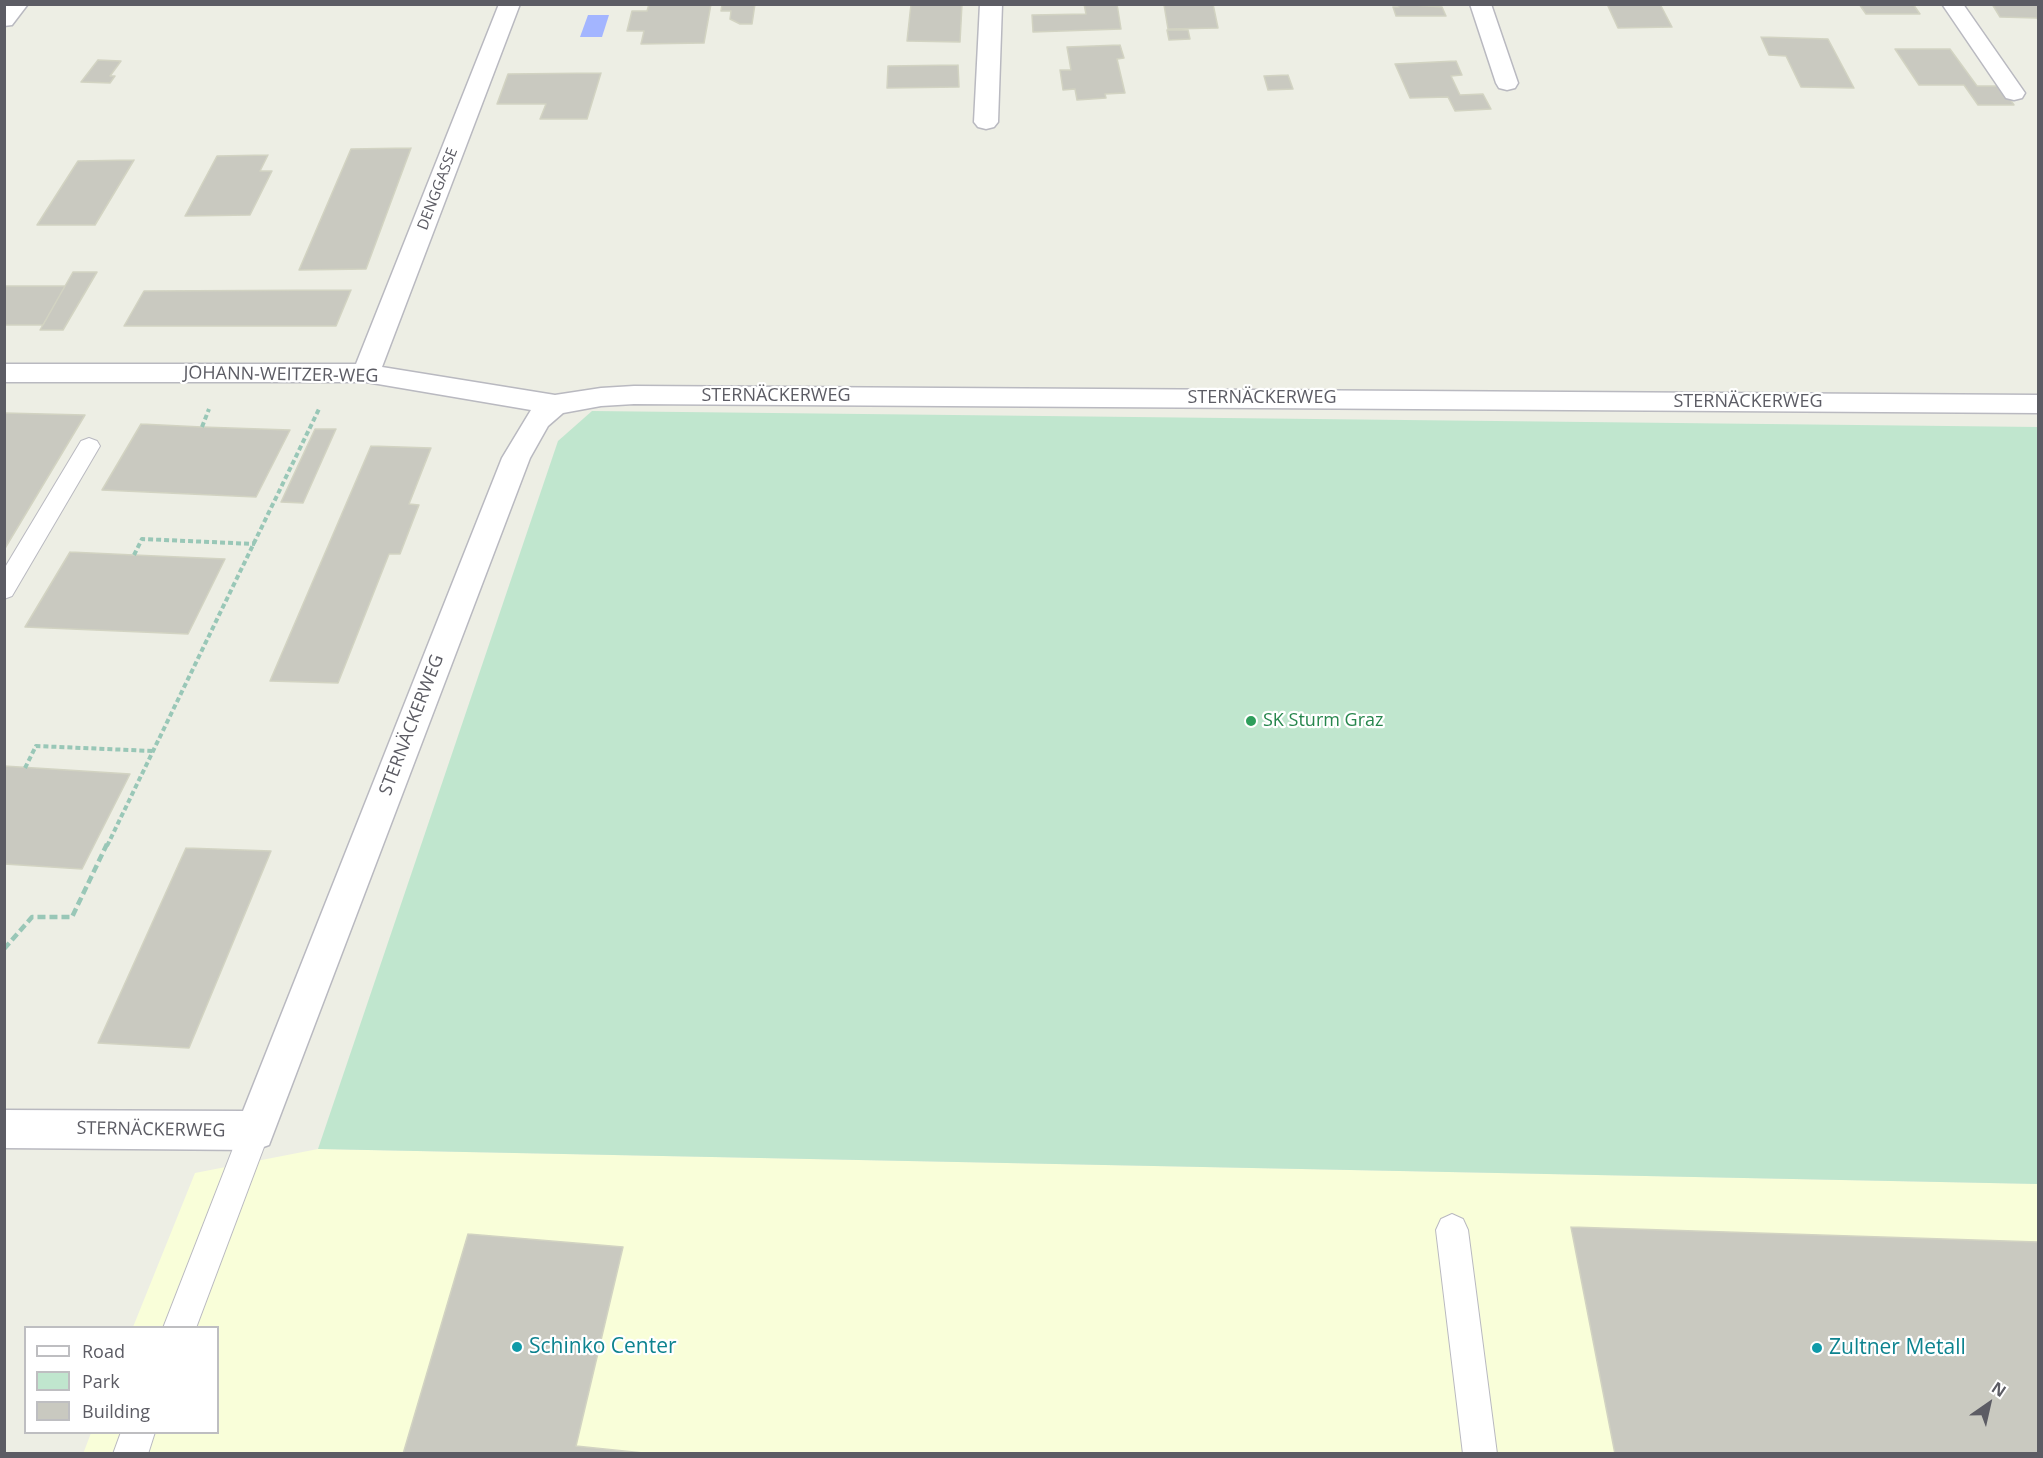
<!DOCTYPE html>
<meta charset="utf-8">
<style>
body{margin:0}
#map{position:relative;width:2043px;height:1458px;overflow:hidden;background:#edeee4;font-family:"Open Sans",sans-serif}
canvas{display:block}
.frame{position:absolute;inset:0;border:6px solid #5c5c64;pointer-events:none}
.legend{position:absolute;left:24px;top:1326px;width:195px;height:108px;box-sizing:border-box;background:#fff;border:2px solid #bebec1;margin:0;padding:8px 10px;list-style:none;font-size:18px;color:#5c5c64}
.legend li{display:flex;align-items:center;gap:12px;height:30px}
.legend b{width:30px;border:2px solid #bebec1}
.north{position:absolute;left:1959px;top:1374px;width:60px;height:60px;-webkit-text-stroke:4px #fff;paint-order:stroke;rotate:34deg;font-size:16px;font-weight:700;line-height:24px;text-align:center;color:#5c5c64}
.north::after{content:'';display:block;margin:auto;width:21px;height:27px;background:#5c5c64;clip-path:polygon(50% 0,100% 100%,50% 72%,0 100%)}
</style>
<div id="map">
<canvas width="2043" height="1458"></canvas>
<div class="frame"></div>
<ul class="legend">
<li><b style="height:8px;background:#fff"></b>Road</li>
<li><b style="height:16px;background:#c0e6ce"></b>Park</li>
<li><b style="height:16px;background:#c9c9c0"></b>Building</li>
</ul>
<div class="north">N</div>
</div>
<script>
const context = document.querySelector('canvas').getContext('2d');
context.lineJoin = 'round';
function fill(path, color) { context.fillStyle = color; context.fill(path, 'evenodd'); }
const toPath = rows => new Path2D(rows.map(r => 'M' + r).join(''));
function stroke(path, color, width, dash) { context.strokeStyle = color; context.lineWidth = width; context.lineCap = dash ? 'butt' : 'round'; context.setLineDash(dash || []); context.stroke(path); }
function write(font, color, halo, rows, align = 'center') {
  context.font = font + ' "Open Sans",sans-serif'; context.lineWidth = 4.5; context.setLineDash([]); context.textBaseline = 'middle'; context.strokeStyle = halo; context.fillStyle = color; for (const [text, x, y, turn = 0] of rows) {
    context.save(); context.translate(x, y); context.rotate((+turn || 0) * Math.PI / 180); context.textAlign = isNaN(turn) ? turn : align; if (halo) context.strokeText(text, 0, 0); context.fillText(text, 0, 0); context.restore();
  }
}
const commercial = toPath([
 [318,1149,2038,1184,2038,1453,83,1454,91,1433,218,1432,218,1328,133,1327,195,1173]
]);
const green = toPath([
 [592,411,2038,427,2038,1184,318,1149,558,441]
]);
const water = toPath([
 [588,15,609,15,602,37,580,37]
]);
const building = toPath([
 [649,4,711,4,704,43,641,44,644,31,627,31,632,11,647,11,649,4],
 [722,4,755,4,752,24,740,24,730,19,731,11,721,11,722,4],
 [911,4,962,4,960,42,907,41,911,4],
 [1084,4,1117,4,1121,29,1033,32,1032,15,1086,14,1084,4],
 [1213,4,1218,28,1168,29,1164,5,1213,4],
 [1398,4,1442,7,1446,16,1396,16,1393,7,1399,7,1398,4],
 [1607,4,1660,4,1672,27,1618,28,1607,4],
 [1859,4,1913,4,1920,14,1866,14,1859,4],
 [1992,4,2038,4,2038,20,2037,18,2000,17,1992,4],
 [1167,30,1188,30,1190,39,1169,40,1167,30],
 [1761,37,1828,39,1854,88,1801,87,1786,56,1769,55,1761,37],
 [1120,45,1124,58,1117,59,1125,93,1105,94,1106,98,1077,100,1075,89,1063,90,1060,70,1071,70,1067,47,1120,45],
 [1895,49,1950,49,1977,86,2001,86,2014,105,1978,105,1964,85,1919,85,1895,49],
 [98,60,121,61,110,76,115,76,110,83,81,82,98,60],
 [1456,61,1462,75,1451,76,1460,95,1483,94,1491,109,1455,111,1448,97,1410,98,1395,64,1456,61],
 [958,65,959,87,887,88,888,66,958,65],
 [601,73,587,119,540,119,546,104,497,104,508,74,601,73],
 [1288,75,1293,89,1268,90,1264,76,1288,75],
 [411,148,366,269,299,270,351,149,411,148],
 [268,155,260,171,272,171,250,215,185,216,217,156,268,155],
 [134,160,95,225,37,225,78,161,134,160],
 [73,272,97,272,63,330,40,330,73,272],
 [4,286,65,286,43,325,4,325,4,286],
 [351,290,336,326,124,326,144,291,351,290],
 [4,413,85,415,4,550,4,413],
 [141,424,202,427,290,430,256,497,102,490,141,424],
 [315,429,336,429,303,503,281,502,315,429],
 [371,446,431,448,409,504,419,505,400,554,389,554,338,683,270,681,371,446],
 [70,552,134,555,225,559,188,634,25,627,70,552],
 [4,766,130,774,82,869,4,864,4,766],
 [186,848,271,851,189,1048,98,1043,186,848],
 [1571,1227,2038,1242,2038,1454,1615,1454,1571,1227],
 [468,1234,623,1247,576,1446,653,1454,403,1454,468,1234]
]);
const pathFar1 = toPath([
 [202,427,209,409],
 [134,555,142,539,255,544],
 [25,768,36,746,153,751],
 [107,846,319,409]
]);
const path = toPath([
 [4,949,32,917,72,917,107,844]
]);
const service = toPath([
 [89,438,97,441,100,446,12,596,4,599,4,569,81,441,89,438],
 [255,1116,266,1120,270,1131,196,1328,163,1328,244,1120,255,1116],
 [1452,1214,1463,1219,1468,1230,1497,1454,1463,1454,1436,1230,1441,1219,1452,1214],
 [121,1432,155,1432,148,1454,113,1454,121,1432]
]);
const minor = toPath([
 [6,4,28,4,12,25,4,26,6,4],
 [499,4,520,4,382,367,555,395,601,388,634,386,2038,395,2038,413,634,404,601,406,563,413,548,426,530,458,269,1145,255,1150,4,1148,4,1110,243,1111,502,458,531,410,366,382,4,382,4,364,356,364,499,4],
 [980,4,1002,4,998,122,994,127,986,129,978,127,974,122,980,4],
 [1470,4,1491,4,1518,83,1515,88,1507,90,1499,88,1496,83,1470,4],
 [1942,4,1963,4,2025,93,2022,98,2014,100,2006,98,1942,4]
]);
const markers = [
 [1251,721,6,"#2e9e5b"],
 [517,1347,6,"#0f9aa8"],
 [1817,1348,6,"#0f9aa8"]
];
const farStreetnames = [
 ["DENGGASSE",438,189,-69]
];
const streetNames = [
 ["JOHANN-WEITZER-WEG",281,375,1],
 ["STERNÄCKERWEG",776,396],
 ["STERNÄCKERWEG",1262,398],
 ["STERNÄCKERWEG",1748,402],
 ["STERNÄCKERWEG",412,725,-69],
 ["STERNÄCKERWEG",151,1130,1]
];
const leisureNames = [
 ["SK Sturm Graz",1263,721]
];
const nearCulturenames = [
 ["Schinko Center",529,1347],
 ["Zultner Metall",1829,1348]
];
fill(commercial, '#f9fed9');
fill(green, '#c0e6ce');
fill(water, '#a3b5ff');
fill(building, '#c9c9c0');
stroke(building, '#d2d3c2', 1.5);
stroke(service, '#b9b9c0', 2);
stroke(minor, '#b9b9c0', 3);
stroke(pathFar1, '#99c7b7', 4, [5, 3]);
stroke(path, '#99c7b7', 4.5, [8, 4]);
fill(service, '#fff');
fill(minor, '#fff');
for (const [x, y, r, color] of markers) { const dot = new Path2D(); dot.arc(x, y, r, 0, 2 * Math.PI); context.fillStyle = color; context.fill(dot); stroke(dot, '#fff', 2); }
write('15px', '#5c5c64', '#fff', farStreetnames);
write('18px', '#5c5c64', '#fff', streetNames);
write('18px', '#27864d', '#fff', leisureNames, 'left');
write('21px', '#0d838f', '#fff', nearCulturenames, 'left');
</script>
